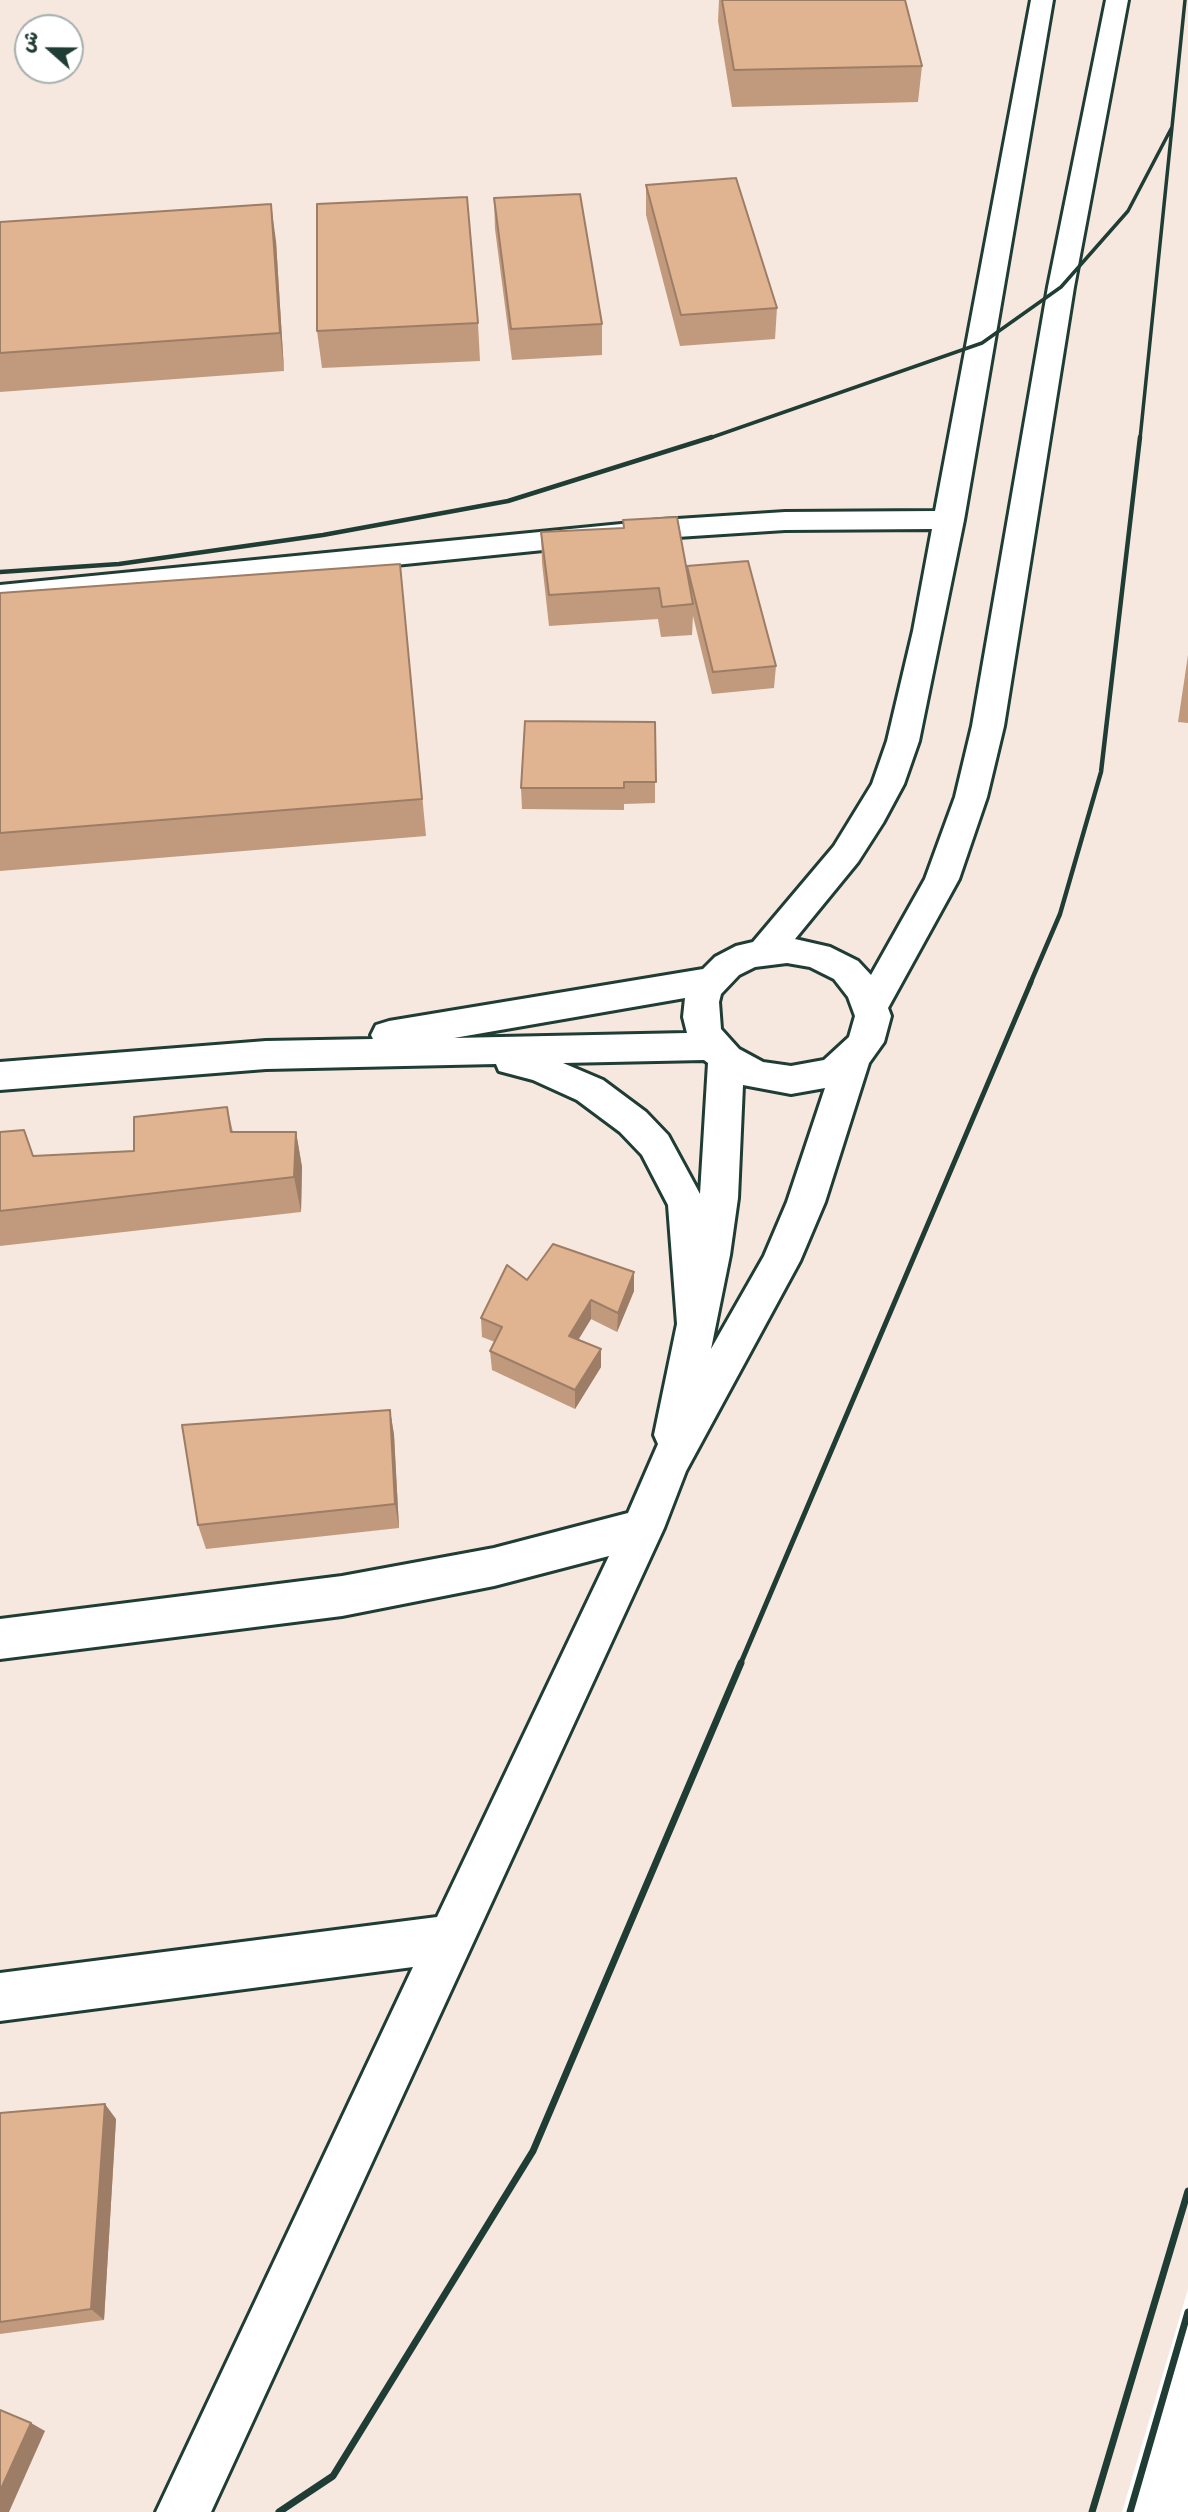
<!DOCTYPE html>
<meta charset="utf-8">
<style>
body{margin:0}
#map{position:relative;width:1188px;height:2512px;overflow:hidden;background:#fff;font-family:"Indie Flower","Playpen Sans Arabic",sans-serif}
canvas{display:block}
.north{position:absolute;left:14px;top:14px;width:70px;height:70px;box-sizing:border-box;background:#fff;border:2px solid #a5b1ae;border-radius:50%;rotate:291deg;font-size:19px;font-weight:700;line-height:28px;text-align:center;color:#1f3d34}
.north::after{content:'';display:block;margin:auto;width:24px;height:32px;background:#1f3d34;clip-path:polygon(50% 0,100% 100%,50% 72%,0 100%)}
</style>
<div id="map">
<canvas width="1188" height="2512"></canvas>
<div class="north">ش</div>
</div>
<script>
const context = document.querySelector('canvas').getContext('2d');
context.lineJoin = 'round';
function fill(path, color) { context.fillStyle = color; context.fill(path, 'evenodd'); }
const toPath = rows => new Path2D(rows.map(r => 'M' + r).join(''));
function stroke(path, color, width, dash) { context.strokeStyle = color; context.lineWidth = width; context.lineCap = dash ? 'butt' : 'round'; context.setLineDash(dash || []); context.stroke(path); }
const built = toPath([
 [0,0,1188,0,1188,2289,1122,2512,0,2512],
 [28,28,70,28,70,70,28,70]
]);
const minor = toPath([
 [1031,0,1053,0,964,520,919,741,904,784,883,823,858,862,795,939,830,947,858,961,871,975,925,879,955,797,972,726,1048,287,1106,0,1128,0,1074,287,1004,726,987,797,959,879,888,1008,891,1016,884,1042,869,1063,825,1202,800,1261,686,1471,664,1528,211,2512,156,2512,413,1967,0,2021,0,1973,437,1917,609,1556,494,1586,342,1616,0,1659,0,1619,342,1576,494,1548,628,1513,658,1444,654,1435,677,1324,668,1205,642,1155,620,1132,577,1100,533,1080,499,1071,496,1064,266,1069,0,1090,0,1062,266,1041,373,1039,371,1035,376,1025,389,1021,703,969,715,957,736,946,753,942,834,846,872,784,887,741,913,631,932,529,785,530,662,538,0,605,0,585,662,520,785,512,935,511,1031,0],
 [787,963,810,967,834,979,848,997,855,1016,849,1037,824,1060,791,1066,763,1062,739,1049,721,1029,719,1002,721,994,739,975,755,967,787,963],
 [685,998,683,1017,687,1033,454,1038,685,998],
 [704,1060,708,1063,700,1194,668,1135,646,1112,603,1080,563,1063,704,1060],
 [743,1085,791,1094,825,1088,787,1202,764,1256,711,1349,730,1255,738,1198,743,1085]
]);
const railFar3 = toPath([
 [707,439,982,343,1061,287,1128,211,1172,127,1185,0],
 [1140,439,1172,127]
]);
const railFar2 = toPath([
 [0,572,119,564,323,535,508,501,712,437],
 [1030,984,1060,914,1101,772,1140,437]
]);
const railFar1 = toPath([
 [740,1665,1031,982]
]);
const rail = toPath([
 [279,2512,333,2476,533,2151,741,1663],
 [1092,2512,1188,2191],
 [1130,2512,1188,2312]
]);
const wall = toPath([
 [719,0,905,0,922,66,918,102,732,107,718,21],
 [646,185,777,308,775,339,680,346,646,215],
 [494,198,602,324,602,355,512,360,495,229],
 [0,222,276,241,284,371,0,392],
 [478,323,480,361,322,368,317,331],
 [623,520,687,570,687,566,776,666,774,688,712,694,693,616,692,635,661,637,658,619,549,626,542,563,541,532,623,528],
 [400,564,426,836,0,871,0,593],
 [1188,655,1188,723,1178,722],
 [655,722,655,803,624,804,624,810,522,809,521,788],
 [227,1107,233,1132,296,1132,302,1167,301,1212,0,1246,0,1132,33,1156,134,1151],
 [634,1272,634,1291,617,1332,591,1319,578,1340,601,1367,575,1409,492,1370,490,1351,495,1342,482,1337,481,1318,527,1280],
 [390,1410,394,1435,399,1528,206,1549,198,1525],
 [0,2113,116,2119,104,2320,0,2334]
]);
const shadedWall = toPath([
 [271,204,276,241,284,371,280,333],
 [296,1132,302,1167,301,1212,294,1177],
 [634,1272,634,1291,617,1332,618,1313],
 [591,1300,591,1319,569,1355,569,1336],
 [601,1349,601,1367,575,1409,575,1390],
 [390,1410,394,1435,399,1528,395,1504],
 [105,2104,116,2119,104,2320,91,2309],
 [31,2423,45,2431,9,2512,0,2512,0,2491]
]);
const building = toPath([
 [722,0,905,0,922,66,734,70,722,0],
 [736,178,777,308,681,315,646,185,736,178],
 [580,194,602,324,511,329,494,198,580,194],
 [467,197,478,323,317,331,317,204,467,197],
 [271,204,280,333,0,353,0,222,271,204],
 [677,517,693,604,662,607,659,588,549,595,541,532,624,528,623,520,677,517],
 [748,561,776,666,713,672,687,566,748,561],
 [400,564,422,799,0,833,0,593,400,564],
 [525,721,655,722,656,782,624,782,624,788,521,788,525,721],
 [227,1107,231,1132,296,1132,294,1177,0,1211,0,1132,24,1130,33,1156,134,1151,134,1117,227,1107],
 [553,1244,634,1272,618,1313,591,1300,569,1336,601,1349,575,1390,490,1351,502,1327,481,1318,507,1265,527,1280,553,1244],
 [390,1410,395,1504,198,1525,182,1425,390,1410],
 [105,2104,91,2309,0,2322,0,2113,105,2104],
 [0,2410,31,2423,0,2491,0,2410]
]);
fill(built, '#f6e8de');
stroke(minor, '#1f3d34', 6);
fill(minor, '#fff');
stroke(railFar3, '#1f3d34', 3.5);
stroke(railFar2, '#1f3d34', 4.5);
stroke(railFar1, '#1f3d34', 5);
stroke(rail, '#1f3d34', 7);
fill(wall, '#c19a7d');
fill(shadedWall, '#9d7d66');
fill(building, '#e0b391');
stroke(building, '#9d7d66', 2);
</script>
